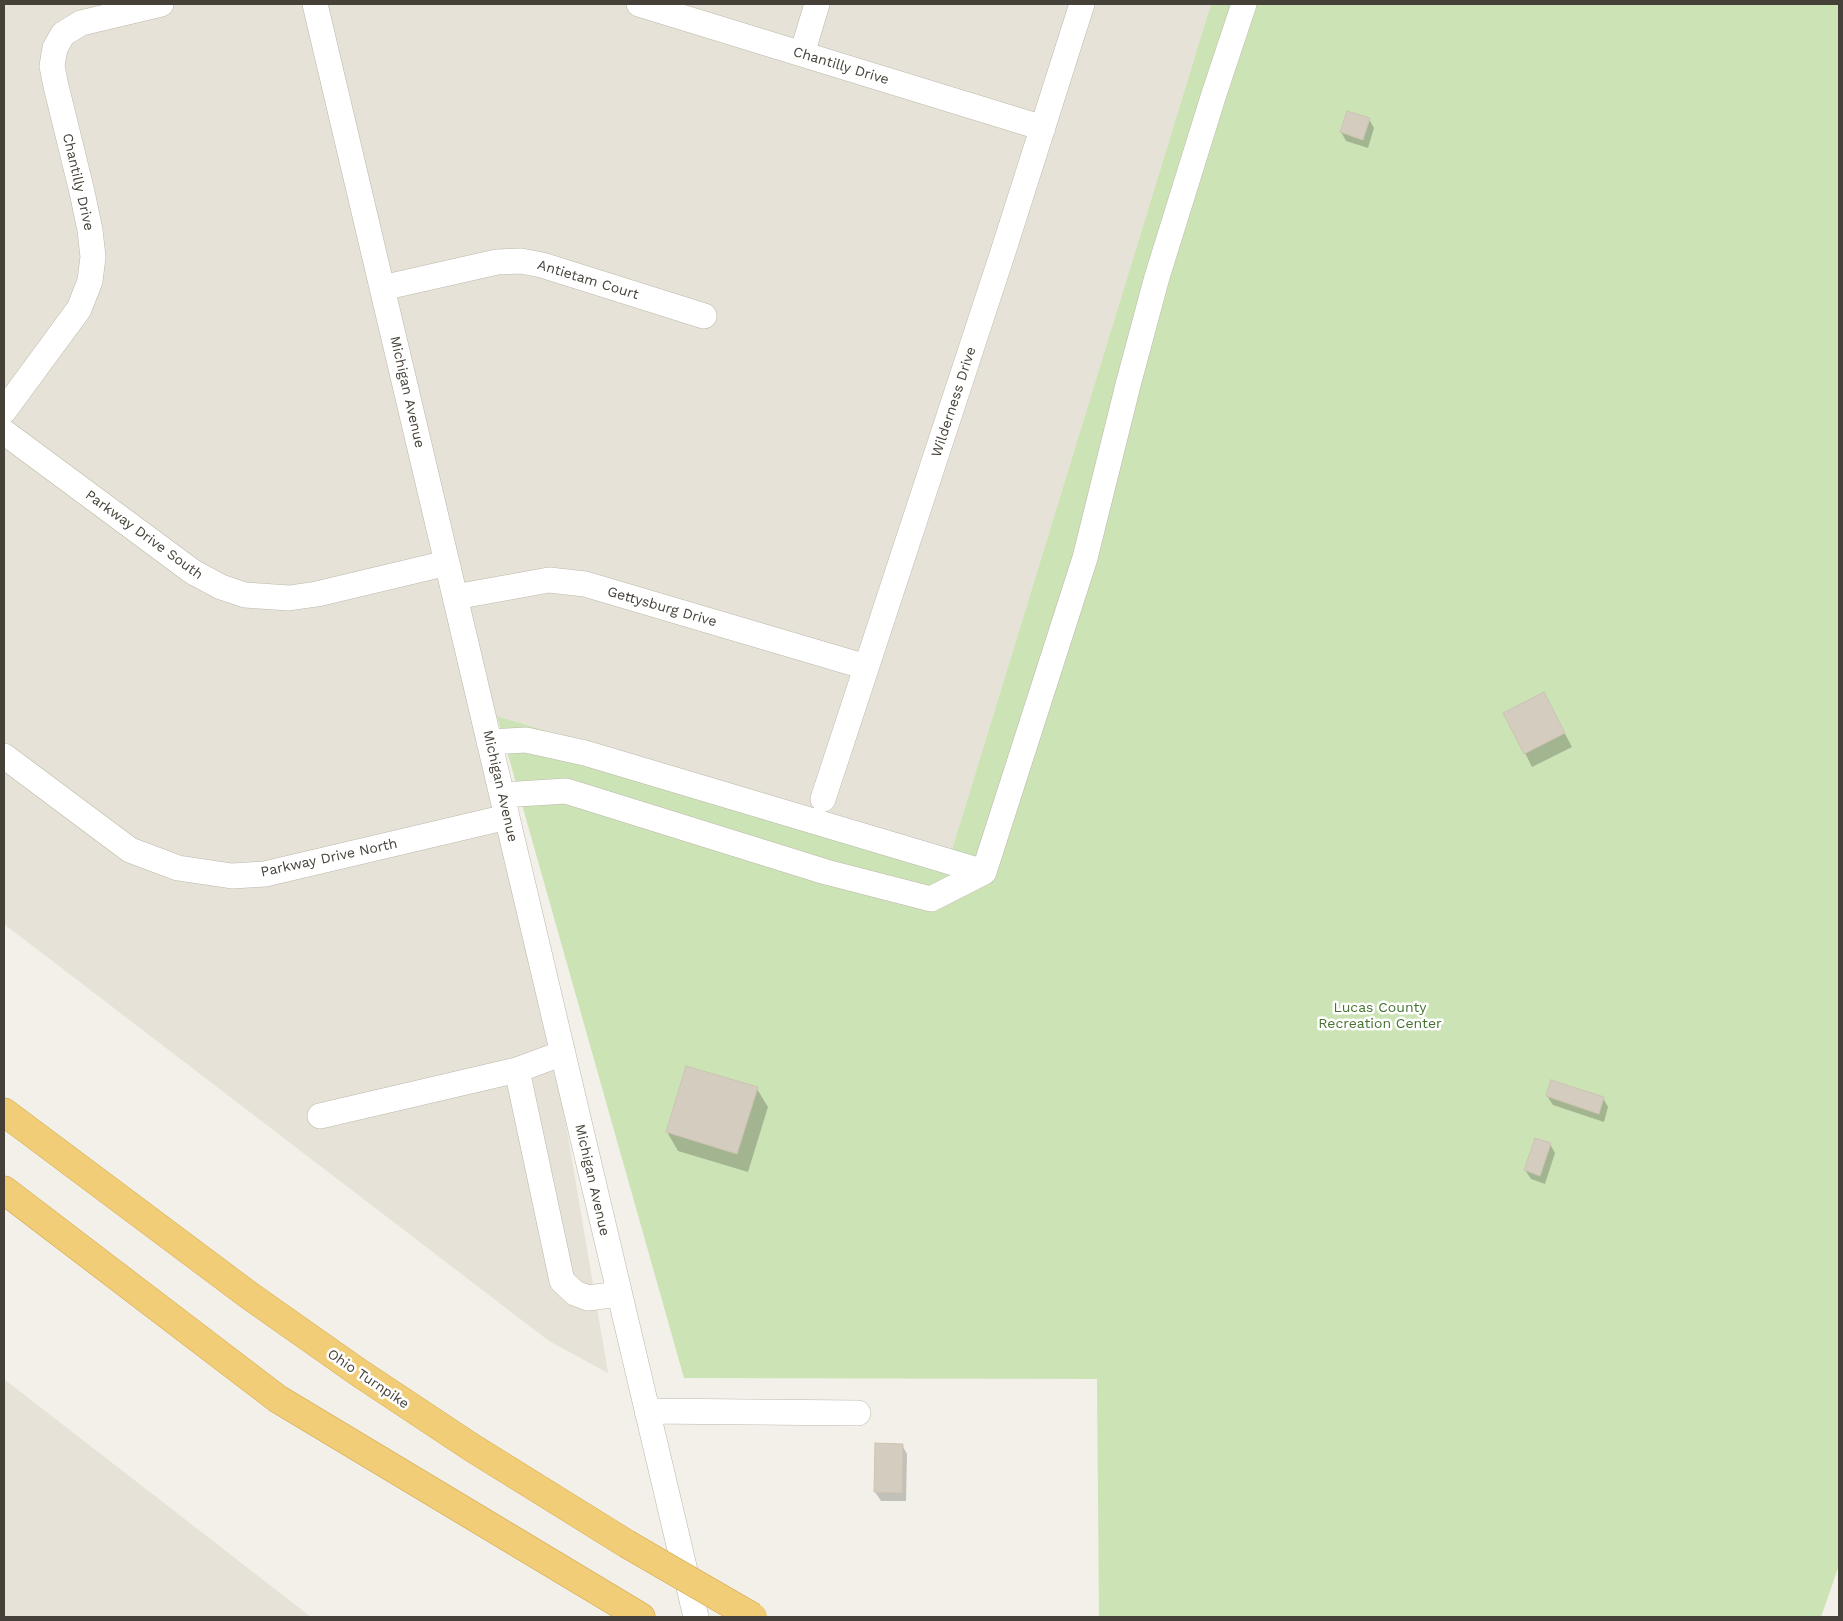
<!DOCTYPE html>
<style>
body{margin:0}
#map{position:relative;width:1843px;height:1621px;overflow:hidden;background:#f2f0e8;font-family:"Work Sans",sans-serif}
canvas{display:block}
.frame{position:absolute;inset:0;border:5px solid #454138;pointer-events:none}
</style>
<div id="map">
<canvas width="1843" height="1621"></canvas>
<div class="frame"></div>
</div>
<script>
const context = document.querySelector('canvas').getContext('2d');
context.lineJoin = 'round';
function fill(path, color) { context.fillStyle = color; context.fill(path, 'evenodd'); }
const toPath = rows => new Path2D(rows.map(r => 'M' + r).join(''));
function stroke(path, color, width, dash) { context.strokeStyle = color; context.lineWidth = width; context.lineCap = dash ? 'butt' : 'round'; context.setLineDash(dash || []); context.stroke(path); }
function write(font, color, halo, rows, align = 'center') {
  context.font = font + ' "Work Sans",sans-serif'; context.lineWidth = 5; context.setLineDash([]); context.textBaseline = 'middle'; context.strokeStyle = halo; context.fillStyle = color; for (const [text, x, y, turn = 0] of rows) {
    context.save(); context.translate(x, y); context.rotate((+turn || 0) * Math.PI / 180); context.textAlign = isNaN(turn) ? turn : align; if (halo) context.strokeText(text, 0, 0); context.fillText(text, 0, 0); context.restore();
  }
}
const residential = toPath([
 [4,4,1211,4,951,853,497,716,608,1373,549,1341,4,924],
 [4,1379,311,1617,4,1617]
]);
const green = toPath([
 [1211,4,1839,4,1839,1565,1821,1617,1099,1617,1097,1379,684,1378,497,716,951,853]
]);
const shadow = toPath([
 [1369,119,1374,128,1368,148,1346,141,1341,132],
 [1551,707,1572,747,1532,767,1525,753],
 [757,1089,768,1107,748,1172,678,1151,667,1132],
 [1547,1096,1603,1098,1608,1107,1604,1122,1553,1105],
 [1550,1144,1555,1153,1545,1184,1531,1179,1525,1170],
 [876,1444,902,1445,907,1454,906,1501,881,1501,875,1492]
]);
const building = toPath([
 [1347,111,1370,118,1363,140,1340,132,1347,111],
 [1544,692,1565,733,1524,754,1503,713,1544,692],
 [686,1066,758,1087,737,1154,666,1132,686,1066],
 [1551,1080,1604,1097,1599,1114,1546,1096,1551,1080],
 [1535,1138,1551,1143,1540,1176,1524,1170,1535,1138],
 [875,1443,903,1444,902,1493,874,1492,875,1443]
]);
const minor = toPath([
 [315,4,696,1617],
 [639,4,1043,128],
 [802,54,817,4],
 [382,288,497,262,521,261,542,265,704,316],
 [4,411,79,309,90,281,93,257,90,230,82,192,56,86,52,66,55,48,63,34,81,23,161,4],
 [4,432,193,572,221,587,245,595,289,598,317,594,447,563],
 [455,597,549,580,585,584,866,667],
 [489,742,526,740,585,753,984,872],
 [4,756,130,850,178,868,232,876,265,874,507,817],
 [502,795,566,791,826,872,931,899,984,872,1085,558,1128,385,1157,277,1214,94,1244,4],
 [823,799,1003,252,1082,4],
 [517,1070,563,1053],
 [320,1116,517,1070,562,1281,575,1293,588,1298,619,1294],
 [647,1411,858,1413]
]);
const highway = toPath([
 [4,1112,250,1296,358,1372,471,1447,627,1544],
 [4,1190,278,1399,641,1617]
]);
const highwayBridge = toPath([
 [627,1544,753,1617]
]);
const streetNames = [
 ["Chantilly Drive",841,66,17],
 ["Chantilly Drive",78,182,77],
 ["Antietam Court",588,280,17],
 ["Michigan Avenue",407,392,77],
 ["Wilderness Drive",954,402,-72],
 ["Parkway Drive South",144,535,36],
 ["Gettysburg Drive",662,607,16],
 ["Michigan Avenue",500,786,77],
 ["Parkway Drive North",329,858,-12],
 ["Michigan Avenue",592,1180,77],
 ["Ohio Turnpike",368,1379,34]
];
const parkNames = [
 ["Lucas County",1380,1008],
 ["Recreation Center",1380,1024]
];
fill(residential, '#e6e2d7');
fill(green, '#cce3b5');
fill(shadow, '#0003');
fill(building, '#d3ccbf');
stroke(building, '#cdc4b3', 1);
stroke(minor, '#bdb8ac', 26);
stroke(highway, '#cfa346', 29);
stroke(minor, '#fff', 25);
stroke(highway, '#f0cd76', 28);
stroke(highwayBridge, '#cfa346', 29, []);
stroke(highwayBridge, '#f0cd76', 28);
write('14px', '#454138', '#fff', streetNames);
write('14px', '#467230', '#fff', parkNames);
</script>
